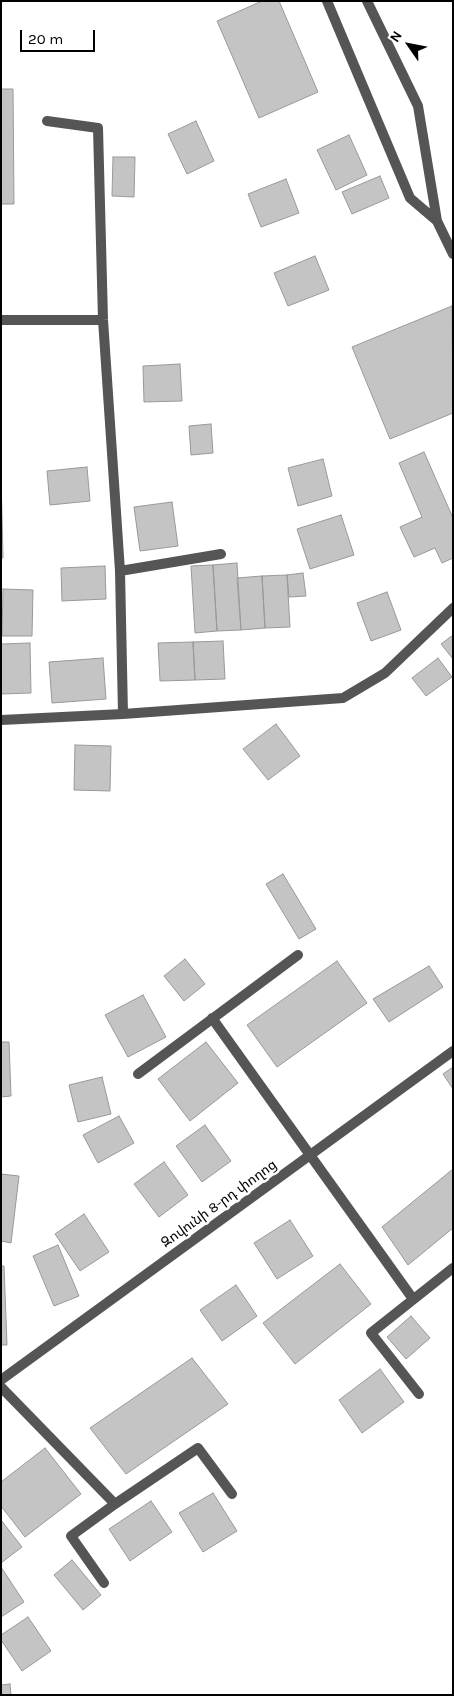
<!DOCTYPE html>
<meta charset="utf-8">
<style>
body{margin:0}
#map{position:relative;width:454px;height:1696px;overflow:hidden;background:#fff;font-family:Karla,sans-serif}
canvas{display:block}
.frame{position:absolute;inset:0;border:2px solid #000;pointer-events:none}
.north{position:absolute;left:384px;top:20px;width:50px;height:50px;-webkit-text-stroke:4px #fff;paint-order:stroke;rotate:303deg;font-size:14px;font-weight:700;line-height:20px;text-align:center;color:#000}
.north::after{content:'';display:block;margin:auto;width:18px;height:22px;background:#000;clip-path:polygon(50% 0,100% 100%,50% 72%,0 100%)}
.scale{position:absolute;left:20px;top:30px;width:75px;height:22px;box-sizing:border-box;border:2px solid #000;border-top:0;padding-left:6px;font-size:15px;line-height:18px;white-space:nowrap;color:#000;-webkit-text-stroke:4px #fff;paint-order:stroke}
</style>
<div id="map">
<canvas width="454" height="1696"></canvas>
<div class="frame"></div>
<div class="north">N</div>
<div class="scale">20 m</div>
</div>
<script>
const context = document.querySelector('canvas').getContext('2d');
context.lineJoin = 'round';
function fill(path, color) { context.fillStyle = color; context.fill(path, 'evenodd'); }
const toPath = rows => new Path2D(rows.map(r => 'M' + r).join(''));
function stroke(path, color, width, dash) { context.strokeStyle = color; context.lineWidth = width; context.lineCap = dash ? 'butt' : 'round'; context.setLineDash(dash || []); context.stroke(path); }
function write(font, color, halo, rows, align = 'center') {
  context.font = font + ' Karla,"Noto Sans Armenian",sans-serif'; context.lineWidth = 5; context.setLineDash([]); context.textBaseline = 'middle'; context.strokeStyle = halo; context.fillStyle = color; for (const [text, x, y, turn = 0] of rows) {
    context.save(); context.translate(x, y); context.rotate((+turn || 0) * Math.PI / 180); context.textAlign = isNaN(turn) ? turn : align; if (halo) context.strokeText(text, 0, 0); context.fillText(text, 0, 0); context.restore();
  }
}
const building = toPath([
 [262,1,279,1,318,92,259,118,217,21,262,1],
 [1,89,13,89,14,204,1,204,1,89],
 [196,121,214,161,187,174,168,134,196,121],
 [349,135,367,175,336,190,317,150,349,135],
 [113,157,135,157,134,197,112,196,113,157],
 [380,176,389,198,352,214,342,192,380,176],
 [286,179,299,213,261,227,248,194,286,179],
 [315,256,329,290,288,306,274,273,315,256],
 [452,306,453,413,390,439,352,347,452,306],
 [180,364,182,401,144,402,143,366,180,364],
 [211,424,213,453,191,455,189,426,211,424],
 [424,452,453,518,453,558,442,563,435,548,414,557,400,527,422,517,399,463,424,452],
 [323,459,332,496,298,506,288,468,323,459],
 [87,467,90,501,50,505,47,471,87,467],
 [1,475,3,558,1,558,1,475],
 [172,502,178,546,140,551,134,507,172,502],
 [341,515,354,555,310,569,297,529,341,515],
 [237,563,241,630,217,631,213,565,237,563],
 [213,565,217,631,195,633,191,566,213,565],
 [105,566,106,599,62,601,61,568,105,566],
 [303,573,306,596,289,597,287,575,303,573],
 [287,575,290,627,265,628,262,576,287,575],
 [262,576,265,628,241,630,237,578,262,576],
 [3,589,33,590,32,636,2,636,3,589],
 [387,592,401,630,371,641,357,603,387,592],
 [453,635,453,659,441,644,453,635],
 [223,641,225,679,195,680,193,642,223,641],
 [193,642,195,680,160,681,158,643,193,642],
 [30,643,31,693,1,694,1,644,30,643],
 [103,658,106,699,52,703,49,662,103,658],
 [438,658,452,677,426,696,412,678,438,658],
 [276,724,300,756,268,780,243,749,276,724],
 [75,745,111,746,110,791,74,790,75,745],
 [283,874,316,929,299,939,266,884,283,874],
 [185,959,205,984,184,1001,164,976,185,959],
 [337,961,367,1003,277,1067,247,1025,337,961],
 [429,966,443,987,389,1022,373,999,429,966],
 [143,995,166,1037,128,1057,105,1015,143,995],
 [1,1042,9,1042,11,1096,1,1097,1,1042],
 [206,1042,238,1083,190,1121,158,1079,206,1042],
 [453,1067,453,1089,443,1074,453,1067],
 [102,1077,111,1114,78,1122,69,1085,102,1077],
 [119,1116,134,1143,98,1163,83,1135,119,1116],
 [205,1125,231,1161,202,1182,176,1146,205,1125],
 [164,1162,188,1195,159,1217,134,1184,164,1162],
 [453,1169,453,1228,408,1265,382,1227,453,1169],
 [1,1174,19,1176,11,1243,1,1241,1,1174],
 [84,1214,109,1252,80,1271,55,1234,84,1214],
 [290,1220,313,1256,277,1279,254,1243,290,1220],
 [58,1245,79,1296,54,1306,33,1256,58,1245],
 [340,1264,371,1304,295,1364,263,1323,340,1264],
 [1,1266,4,1266,7,1345,1,1345,1,1266],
 [236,1285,257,1316,222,1341,200,1310,236,1285],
 [411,1316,430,1338,406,1359,387,1337,411,1316],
 [192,1358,228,1404,126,1474,90,1428,192,1358],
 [380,1369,404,1402,362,1433,339,1400,380,1369],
 [45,1448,81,1494,25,1537,1,1506,1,1482,45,1448],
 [213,1493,237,1531,203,1552,179,1513,213,1493],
 [151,1501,172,1532,130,1561,109,1529,151,1501],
 [1,1520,22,1547,1,1563,1,1520],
 [72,1560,101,1595,83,1610,54,1575,72,1560],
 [1,1567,24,1602,1,1617,1,1567],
 [28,1617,51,1651,22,1671,1,1640,1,1635,28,1617],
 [10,1684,11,1695,1,1695,1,1685,10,1684]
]);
const minor = toPath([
 [327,1,410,198,437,221],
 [367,1,418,106,437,221,453,254],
 [47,121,98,128,103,320,120,571,123,714],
 [1,320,103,320],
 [120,571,221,554],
 [1,720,123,714,343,698,385,673,453,608],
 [212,1018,413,1299],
 [138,1074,298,955],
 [1,1380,453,1051],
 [1,1387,115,1504],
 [419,1394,371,1333,453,1268],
 [104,1583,71,1536,115,1504,198,1448,232,1494]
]);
const streetNames = [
 ["Զովունի 8-րդ փողոց",219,1204,-36]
];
fill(building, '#c4c4c4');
stroke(building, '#999', 1);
stroke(minor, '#555', 10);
write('14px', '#000', '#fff', streetNames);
</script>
